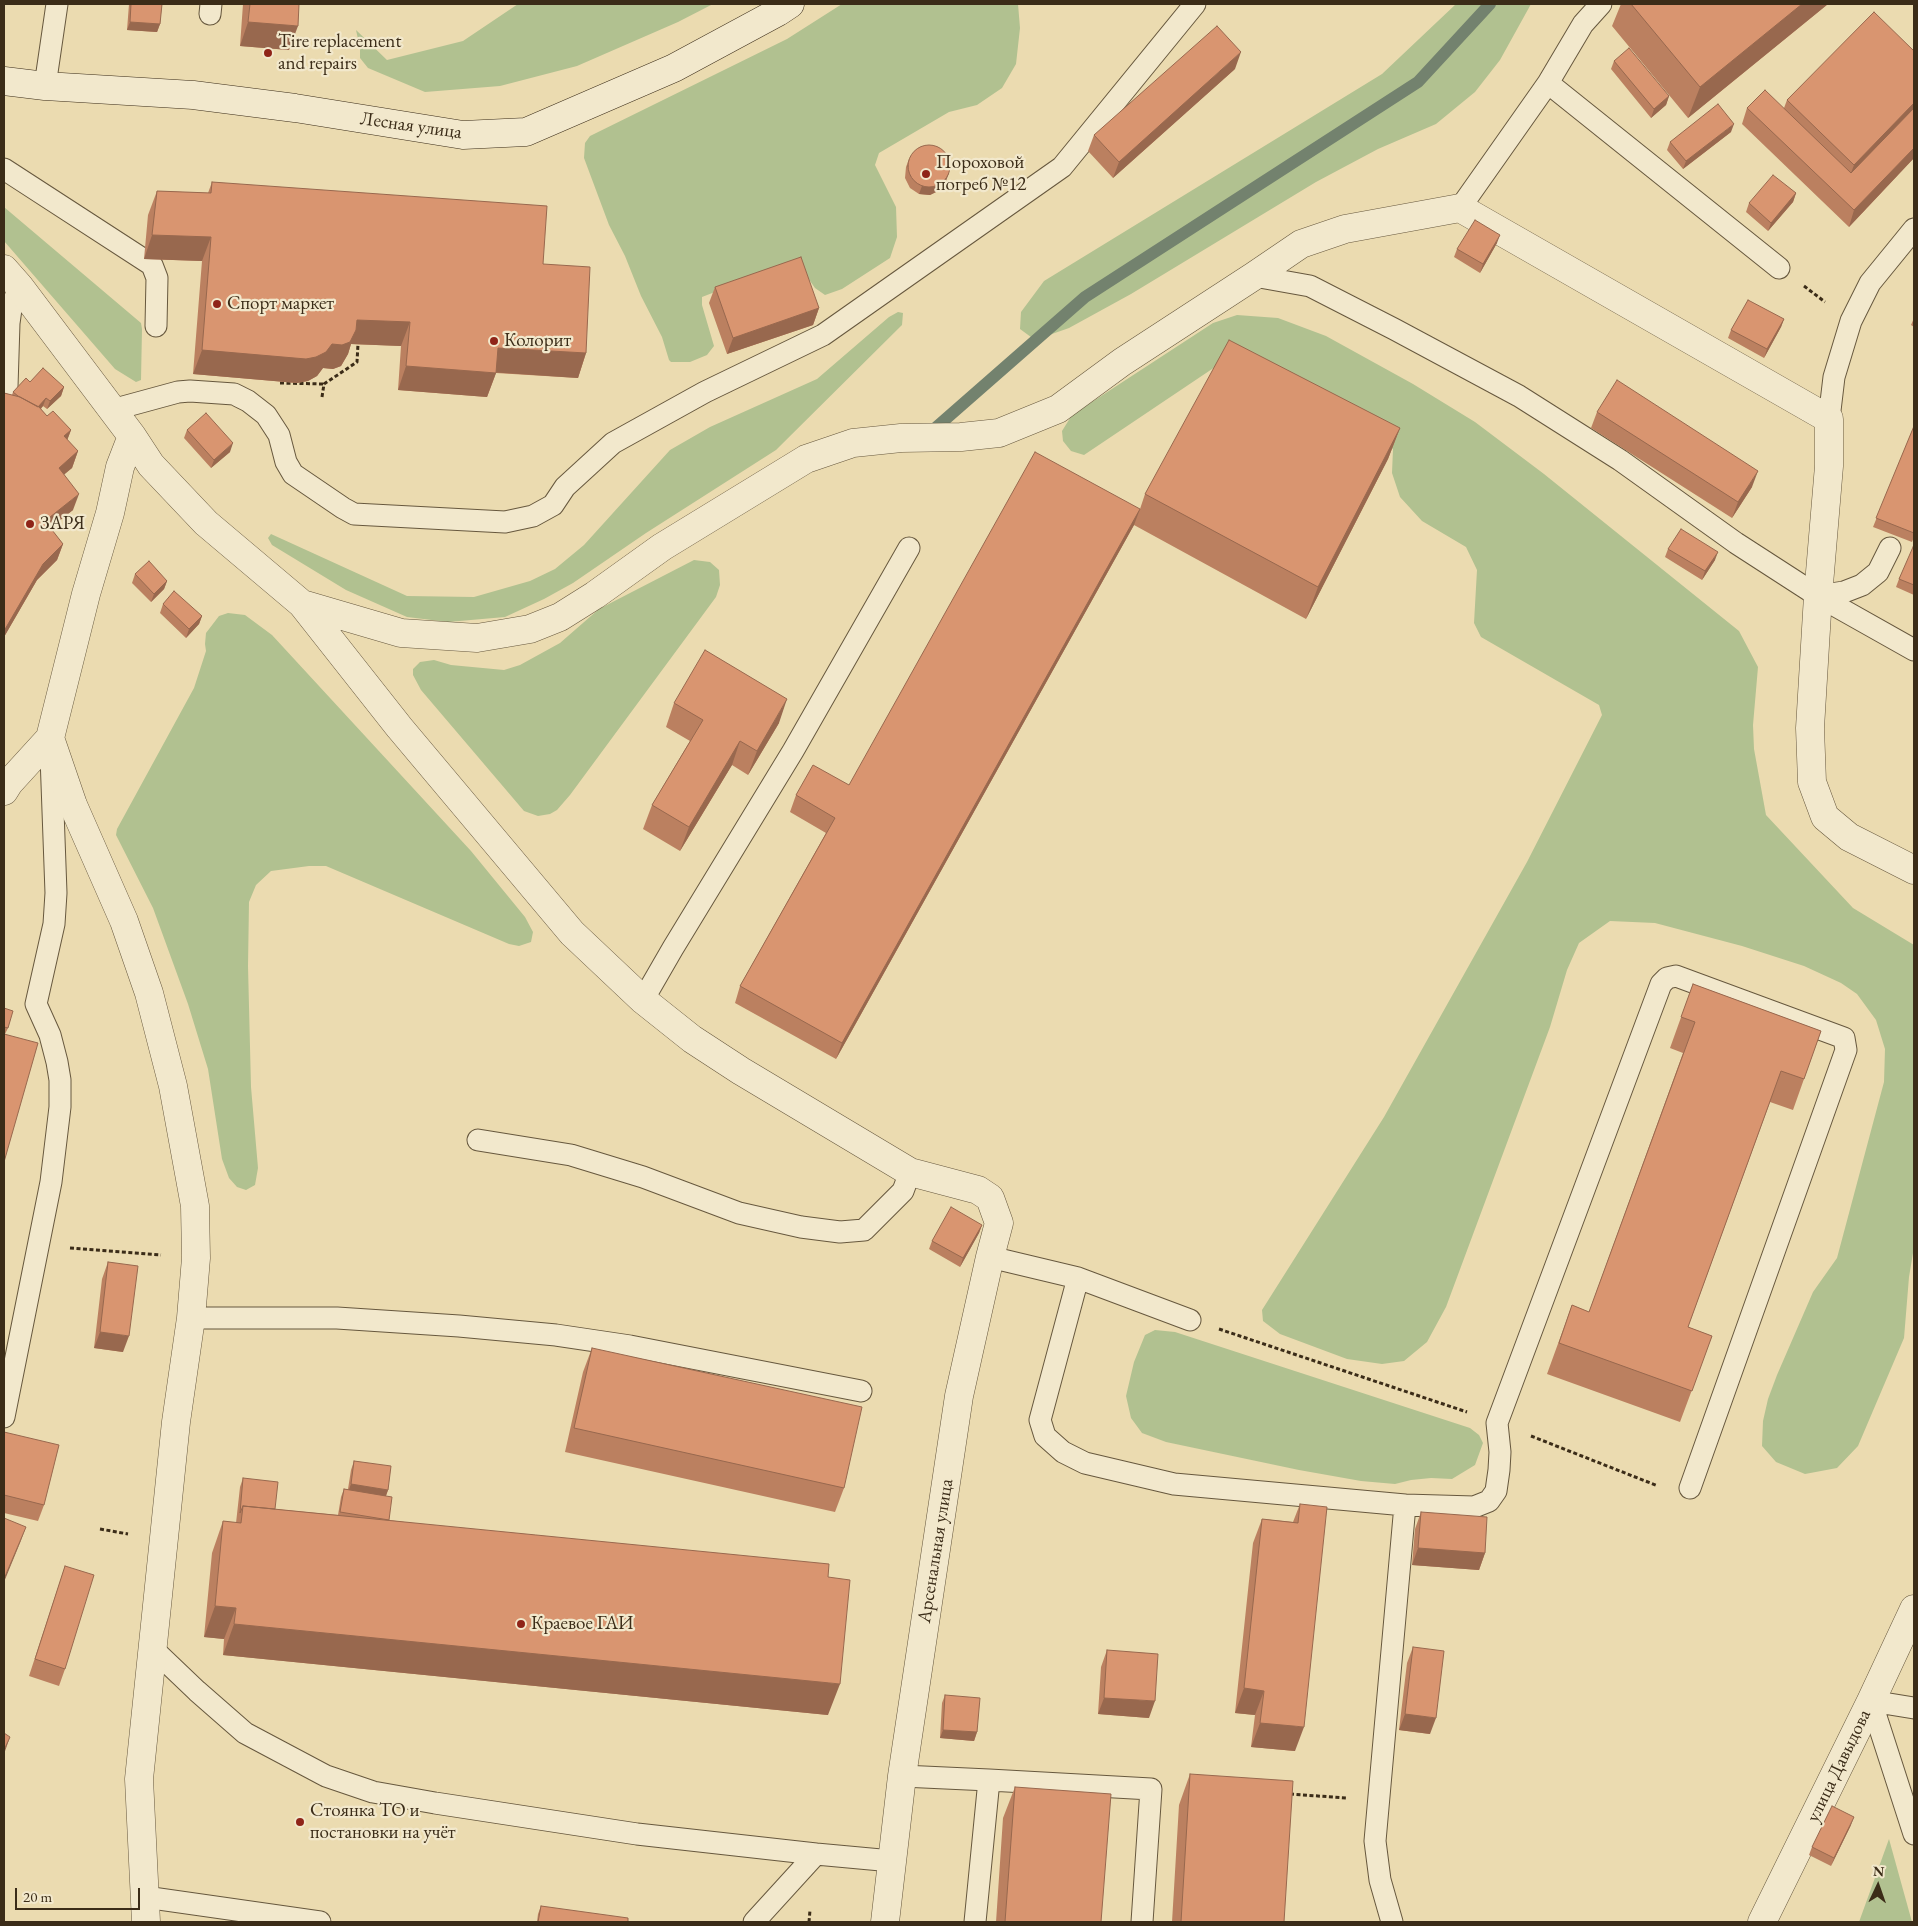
<!DOCTYPE html>
<meta charset="utf-8">
<style>
body{margin:0}
#map{position:relative;width:1918px;height:1926px;overflow:hidden;background:#ebdbb0;font-family:"EB Garamond",serif}
canvas{display:block}
.frame{position:absolute;inset:0;border:5px solid #3b2c18;pointer-events:none}
.north{position:absolute;left:1853px;top:1861px;width:50px;height:50px;-webkit-text-stroke:4px #f2e8cc;paint-order:stroke;rotate:3deg;font-size:14px;font-weight:700;line-height:20px;text-align:center;color:#3b2c18}
.north::after{content:'';display:block;margin:auto;width:18px;height:22px;background:#3b2c18;clip-path:polygon(50% 0,100% 100%,50% 72%,0 100%)}
.scale{position:absolute;left:15px;top:1888px;width:125px;height:22px;box-sizing:border-box;border:2px solid #3b2c18;border-top:0;padding-left:6px;font-size:15px;line-height:18px;white-space:nowrap;color:#3b2c18;-webkit-text-stroke:4px #f2e8cc;paint-order:stroke}
</style>
<div id="map">
<canvas width="1918" height="1926"></canvas>
<div class="frame"></div>
<div class="north">N</div>
<div class="scale">20 m</div>
</div>
<script>
const context = document.querySelector('canvas').getContext('2d');
context.lineJoin = 'round';
function fill(path, color) { context.fillStyle = color; context.fill(path, 'evenodd'); }
const toPath = rows => new Path2D(rows.map(r => 'M' + r).join(''));
function stroke(path, color, width, dash) { context.strokeStyle = color; context.lineWidth = width; context.lineCap = dash ? 'butt' : 'round'; context.setLineDash(dash || []); context.stroke(path); }
function write(font, color, halo, rows, align = 'center') {
  context.font = font + ' "EB Garamond",serif'; context.lineWidth = 4.5; context.setLineDash([]); context.textBaseline = 'middle'; context.strokeStyle = halo; context.fillStyle = color; for (const [text, x, y, turn = 0] of rows) {
    context.save(); context.translate(x, y); context.rotate((+turn || 0) * Math.PI / 180); context.textAlign = isNaN(turn) ? turn : align; if (halo) context.strokeText(text, 0, 0); context.fillText(text, 0, 0); context.restore();
  }
}
const green = toPath([
 [518,4,713,4,678,22,577,66,500,86,425,92,368,68,360,58,360,48,356,30,387,60,463,41],
 [842,4,1018,4,1020,28,1016,64,1002,88,977,105,949,112,879,153,875,165,896,207,897,237,890,258,842,289,825,295,815,288,801,268,790,263,702,297,702,305,714,346,707,355,690,362,671,362,669,360,662,337,641,296,625,256,609,225,584,158,585,143,590,136,787,39],
 [1456,4,1531,4,1500,60,1475,92,1436,124,1378,149,1316,182,1131,294,1069,328,1035,340,1020,329,1021,312,1044,281,1382,74],
 [4,207,141,323,142,329,141,380,136,382,115,369,4,241],
 [898,312,903,313,902,325,776,450,646,533,573,583,544,599,505,617,448,622,407,617,346,590,272,545,268,538,271,534,407,596,474,597,530,581,555,569,584,545,670,450,710,427,817,379,889,317],
 [1237,315,1278,318,1326,336,1413,384,1475,422,1544,474,1739,631,1758,667,1753,725,1754,749,1766,815,1853,908,1914,945,1914,1247,1909,1277,1904,1338,1858,1446,1837,1468,1805,1474,1776,1462,1762,1446,1763,1421,1768,1399,1777,1375,1813,1292,1837,1258,1884,1082,1885,1049,1876,1020,1857,994,1841,983,1804,966,1742,946,1655,923,1610,921,1579,943,1567,970,1550,1027,1446,1307,1427,1342,1404,1361,1382,1364,1347,1359,1280,1334,1263,1321,1262,1310,1384,1117,1527,862,1602,715,1599,705,1481,637,1474,623,1477,570,1466,547,1422,521,1400,497,1392,473,1393,449,1221,363,1084,455,1071,451,1063,441,1062,431,1072,415,1213,323],
 [694,560,710,562,719,570,720,585,716,597,570,795,557,810,550,814,538,816,524,811,421,690,413,675,413,669,420,662,434,660,451,665,504,670,520,665,560,643,599,609],
 [228,613,245,615,272,635,471,851,525,917,533,932,531,942,519,946,509,944,326,866,309,866,271,871,256,885,249,902,248,966,251,1087,258,1168,255,1185,246,1190,237,1187,229,1178,222,1159,208,1069,188,1004,153,908,116,835,117,829,194,688,206,651,205,644,206,633,219,616],
 [1155,1330,1175,1332,1470,1428,1479,1435,1483,1443,1475,1465,1452,1479,1431,1478,1411,1480,1395,1484,1361,1481,1299,1470,1166,1442,1142,1433,1131,1418,1126,1396,1134,1362,1145,1335],
 [1889,1839,1912,1922,1859,1922]
]);
const stream = toPath([
 [932,431,1085,297,1418,82,1490,4]
]);
const path = toPath([
 [1804,286,1825,302],
 [280,383,324,384],
 [322,397,324,384,357,362,358,344],
 [70,1248,161,1255],
 [1219,1329,1467,1412],
 [1531,1436,1658,1486],
 [100,1529,128,1534],
 [1290,1794,1346,1798],
 [809,1922,810,1910]
]);
const service = toPath([
 [210,14,211,4],
 [1548,83,1779,268],
 [45,86,57,4],
 [4,169,152,265,157,278,156,326],
 [1460,208,1548,83,1583,24,1601,4],
 [1254,276,1310,286,1394,329,1519,396,1620,460,1736,543,1818,596,1914,650],
 [7,387,9,323,11,309,19,286],
 [112,410,178,392,190,391,234,394,248,401,266,415,279,435,286,462,293,474,343,508,354,514,505,522,533,516,553,505,565,487,613,443,705,392,823,335,1062,167,1195,4],
 [1829,419,1834,377,1851,321,1870,283,1914,229],
 [1818,596,1844,592,1862,585,1878,572,1890,548],
 [643,1000,673,948,793,751,909,548],
 [478,1140,571,1155,643,1177,739,1213,801,1227,840,1232,864,1230,903,1191,910,1172],
 [990,1257,1078,1278,1190,1320],
 [1078,1278,1040,1420,1045,1436,1063,1452,1085,1463,1174,1484,1405,1505,1375,1841,1380,1880,1392,1922],
 [191,1318,337,1318,459,1326,556,1335,630,1346,861,1391],
 [4,1417,51,1182,60,1107,60,1080,57,1062,50,1035,36,1004,54,924,56,893,51,756],
 [1405,1505,1474,1507,1489,1501,1496,1491,1499,1470,1500,1452,1497,1423,1661,984,1667,978,1676,976,1844,1038,1846,1050,1690,1488],
 [153,1649,197,1691,245,1733,326,1776,373,1792,435,1803,637,1834,816,1854],
 [1914,1708,1871,1701,1914,1834],
 [902,1776,989,1780,975,1922],
 [989,1780,1151,1789,1142,1922],
 [145,1897,320,1922],
 [754,1922,816,1854,892,1861]
]);
const minor = toPath([
 [4,269,19,286,132,436,151,465,206,523,302,604,399,727,572,933,643,1000,692,1039,741,1071,910,1172,978,1190,990,1198,999,1223,990,1257,959,1396,902,1776,885,1922],
 [302,604,401,633,477,638,530,629,560,617,595,595,662,547,806,459,853,443,901,438,961,437,999,433,1058,409,1122,362,1254,276,1301,244,1345,229,1460,208,1829,419,1829,466,1818,596,1810,728,1812,782,1825,817,1849,837,1914,870],
 [50,738,73,805,124,921,149,993,173,1086,195,1206,196,1258,191,1318,176,1422,139,1779,146,1922],
 [4,791,9,783,50,738,86,594,110,513,120,467,132,436],
 [1762,1922,1871,1701,1914,1609]
]);
const secondary = toPath([
 [4,81,45,86,193,95,295,108,463,135,526,132,674,68,778,12,790,4]
]);
const wall = toPath([
 [129,4,162,4,160,24,157,32,127,30],
 [243,4,299,4,289,50,240,46],
 [1621,4,1828,4,1688,118,1612,26],
 [1914,51,1914,158,1849,227,1742,124,1747,108,1784,108,1787,100],
 [1614,61,1669,96,1666,105,1651,118,1611,69],
 [1235,69,1113,178,1088,151,1094,135],
 [1731,132,1683,169,1667,150,1670,142],
 [909,159,946,181,940,190,930,195,919,194,910,188,905,178,906,167],
 [212,182,543,264,586,353,578,378,496,373,487,397,398,390,401,346,351,344,348,354,341,366,333,369,323,368,317,376,308,381,297,383,193,374,202,261,144,259,148,215,157,191,208,193],
 [1796,193,1793,202,1768,231,1746,212,1749,203],
 [1497,243,1480,273,1454,257,1457,249],
 [715,287,819,308,813,325,727,354,709,303],
 [1914,318,1914,327,1911,325],
 [1784,319,1781,327,1764,358,1728,338,1731,330],
 [30,382,64,387,61,396,47,409,43,406,41,409,47,416,71,430,67,440,78,451,72,468,64,474,73,510,50,528,63,544,57,560,37,580,4,637,4,393,12,395,13,392],
 [1597,412,1752,487,1732,518,1591,428],
 [1914,426,1914,537,1912,542,1873,527],
 [1400,428,1388,459,1306,619,1134,525,836,1059,735,1003,740,986,826,833,790,812,796,795,849,785,1140,509,1145,494],
 [187,430,230,452,211,468,184,438],
 [1914,548,1914,595,1896,587,1899,579],
 [1668,549,1715,560,1702,580,1665,557],
 [135,574,167,581,164,589,151,602,132,583],
 [163,604,202,616,199,624,186,638,160,613],
 [674,703,779,723,748,775,732,765,680,851,643,829,652,805,690,741,666,727],
 [1693,984,1821,1031,1793,1110,1770,1102,1688,1327,1712,1336,1680,1422,1547,1374,1572,1305,1589,1312,1683,1053,1670,1048],
 [4,1008,8,1028,5,1034,4,1162],
 [982,1225,979,1233,960,1267,929,1249,932,1241],
 [108,1262,123,1352,94,1348,102,1279],
 [592,1348,844,1488,835,1512,565,1452,583,1372],
 [4,1432,44,1505,38,1521,4,1513],
 [354,1461,388,1490,386,1496,389,1520,828,1577,828,1715,223,1655,224,1639,204,1637,212,1553,223,1521,236,1523,240,1487,243,1478,275,1509,338,1515,341,1497,344,1489,348,1489,351,1470],
 [1300,1504,1295,1751,1251,1747,1255,1715,1235,1713,1253,1543,1262,1519,1293,1522],
 [1421,1512,1485,1553,1479,1570,1412,1565,1415,1529],
 [65,1566,65,1669,59,1686,29,1676],
 [1413,1647,1430,1734,1399,1730,1407,1663],
 [1107,1650,1149,1718,1098,1714,1101,1667],
 [945,1695,977,1732,974,1741,940,1738,942,1703],
 [1190,1774,1284,1922,1172,1922,1179,1805],
 [1015,1787,1101,1922,996,1922,1003,1818],
 [1851,1825,1831,1866,1809,1855,1812,1847],
 [541,1906,628,1922,537,1922,538,1914]
]);
const shadedWall = toPath([
 [1802,4,1828,4,1688,118,1700,87],
 [130,22,160,24,157,32,127,30],
 [248,22,298,26,289,50,240,46],
 [1241,52,1235,69,1113,178,1119,162],
 [1669,96,1666,105,1651,118,1654,109],
 [1914,103,1914,118,1845,189,1854,165],
 [1734,124,1731,132,1683,169,1686,161],
 [1914,148,1914,158,1849,227,1854,210],
 [949,173,946,181,940,190,930,195,919,194,922,186],
 [1796,193,1793,202,1768,231,1771,223],
 [152,235,211,237,202,261,144,259],
 [1500,235,1497,243,1480,273,1483,264],
 [819,308,813,325,727,354,733,338],
 [1784,319,1781,327,1764,358,1767,349],
 [357,320,410,322,401,346,351,344,348,354,341,366,333,369,323,368,317,376,308,381,297,383,193,374,202,350,332,344],
 [498,348,586,353,578,378,489,372],
 [406,366,496,373,487,397,398,390],
 [64,387,61,396,47,409,50,401],
 [46,398,43,406,30,420,33,411],
 [1400,428,1388,459,1306,619,1318,587],
 [71,430,65,446,64,436],
 [233,443,230,452,211,468,214,460],
 [78,451,72,468,53,484,59,468],
 [1758,471,1752,487,1732,518,1738,502],
 [79,494,73,510,39,537,45,521],
 [1140,509,1134,525,836,1059,842,1043],
 [63,544,57,560,37,580,4,637,4,631,43,564],
 [1718,552,1715,560,1702,580,1705,571],
 [167,581,164,589,151,602,154,594],
 [202,616,199,624,186,638,189,629],
 [787,699,779,723,748,775,757,751],
 [740,741,732,765,680,851,689,827],
 [982,1225,979,1233,960,1267,963,1258],
 [100,1332,129,1336,123,1352,94,1348],
 [351,1484,388,1490,385,1498,348,1492],
 [26,1527,20,1543,4,1582,4,1579],
 [1418,1548,1485,1553,1479,1570,1412,1565],
 [215,1606,236,1608,224,1639,204,1637],
 [234,1624,840,1684,828,1715,223,1655],
 [1244,1688,1264,1691,1255,1715,1235,1713],
 [1104,1698,1155,1701,1149,1718,1098,1714],
 [1405,1714,1436,1718,1430,1734,1399,1730],
 [1260,1723,1304,1727,1295,1751,1251,1747],
 [943,1730,977,1732,974,1741,940,1738],
 [10,1737,4,1754,4,1750],
 [1854,1817,1851,1825,1831,1866,1834,1858]
]);
const building = toPath([
 [131,4,162,4,160,24,130,22,131,4],
 [250,4,299,4,298,26,248,22,250,4],
 [1631,4,1802,4,1700,87,1631,4],
 [1874,12,1914,51,1914,103,1854,165,1787,100,1874,12],
 [1217,26,1241,52,1119,162,1094,135,1217,26],
 [1629,48,1669,96,1654,109,1614,61,1629,48],
 [1765,90,1851,173,1914,108,1914,148,1854,210,1747,108,1765,90],
 [1718,104,1734,124,1686,161,1670,142,1718,104],
 '908 166a21 21 0 1 1 42 0a21 21 0 1 1-42 0Z',
 [1773,175,1796,193,1771,223,1749,203,1773,175],
 [212,182,547,206,543,264,590,267,586,353,498,348,496,373,406,366,410,322,357,320,356,330,350,342,342,345,332,344,326,352,316,357,306,359,202,350,211,237,152,235,157,191,211,193,212,182],
 [1475,220,1500,235,1483,264,1457,249,1475,220],
 [801,257,819,308,733,338,715,287,801,257],
 [1748,300,1784,319,1767,349,1731,330,1748,300],
 [1229,340,1400,428,1318,587,1145,494,1229,340],
 [43,368,64,387,50,401,46,398,38,407,18,396,13,392,26,378,30,382,43,368],
 [1617,380,1758,471,1738,502,1597,412,1617,380],
 [4,393,20,397,39,407,47,416,53,411,71,430,64,436,78,451,59,468,79,494,45,521,63,544,43,564,4,631,4,393],
 [206,413,233,443,214,460,187,430,206,413],
 [1914,426,1914,533,1876,518,1914,426],
 [1035,452,1140,509,842,1043,740,986,835,818,796,795,813,765,849,785,1035,452],
 [1681,529,1718,552,1705,571,1668,549,1681,529],
 [1913,547,1914,548,1914,585,1899,579,1913,547],
 [149,561,167,581,154,594,135,574,149,561],
 [174,591,202,616,189,629,163,604,174,591],
 [705,650,787,699,757,751,740,741,689,827,652,805,703,720,674,703,705,650],
 [1693,984,1821,1031,1804,1079,1781,1071,1688,1327,1712,1336,1692,1391,1559,1343,1572,1305,1589,1312,1695,1022,1681,1017,1693,984],
 [4,1008,13,1011,8,1028,4,1027,4,1008],
 [4,1034,38,1043,4,1162,4,1034],
 [951,1207,982,1225,963,1258,932,1241,951,1207],
 [108,1262,138,1266,129,1336,100,1332,108,1262],
 [592,1348,862,1407,844,1488,574,1428,592,1348],
 [4,1432,59,1445,44,1505,4,1495,4,1432],
 [354,1461,391,1466,388,1490,351,1484,354,1461],
 [243,1478,278,1482,275,1509,243,1506,240,1513,243,1478],
 [344,1489,392,1497,389,1520,340,1512,344,1489],
 [1300,1504,1327,1507,1304,1727,1260,1723,1264,1691,1244,1688,1262,1519,1298,1523,1300,1504],
 [243,1506,829,1564,828,1577,850,1580,840,1684,234,1624,236,1608,215,1606,223,1521,241,1523,243,1506],
 [1421,1512,1487,1517,1485,1553,1418,1548,1421,1512],
 [4,1518,26,1527,4,1579,4,1518],
 [65,1566,94,1575,65,1669,35,1659,65,1566],
 [1413,1647,1444,1651,1436,1718,1405,1714,1413,1647],
 [1107,1650,1158,1654,1155,1701,1104,1698,1107,1650],
 [945,1695,980,1698,977,1732,943,1730,945,1695],
 [4,1733,10,1737,4,1750,4,1733],
 [1190,1774,1293,1781,1284,1922,1181,1922,1190,1774],
 [1015,1787,1111,1794,1101,1922,1005,1922,1015,1787],
 [1832,1806,1854,1817,1834,1858,1812,1847,1832,1806],
 [541,1906,628,1918,628,1922,538,1922,541,1906]
]);
const markers = [
 [268,53,5,"#8f2418"],
 [926,174,5,"#8f2418"],
 [217,304,5,"#8f2418"],
 [494,341,5,"#8f2418"],
 [30,524,5,"#8f2418"],
 [521,1624,5,"#8f2418"],
 [300,1822,5,"#8f2418"]
];
const poiNames = [
 ["Tire replacement",278,42],
 ["and repairs",278,64],
 ["Пороховой",936,163],
 ["погреб №12",936,185],
 ["Спорт маркет",227,304],
 ["Колорит",504,341],
 ["ЗАРЯ",40,524],
 ["Краевое ГАИ",531,1624],
 ["Стоянка ТО и",310,1811],
 ["постановки на учёт",310,1833]
];
const streetNames = [
 ["Лесная улица",411,126,8],
 ["Арсенальная улица",936,1551,-81],
 ["улица Давыдова",1839,1766,-64]
];
fill(green, '#b1c190');
stroke(stream, '#73826e', 12);
stroke(service, '#67583e', 23);
stroke(minor, '#67583e', 29);
stroke(secondary, '#3b2c18', 29);
stroke(path, '#3b2c18', 3, [4, 2.5]);
stroke(service, '#f2e8cc', 21);
stroke(minor, '#f2e8cc', 28);
stroke(secondary, '#f2e8cc', 28);
fill(wall, '#bb8060');
fill(shadedWall, '#98684e');
fill(building, '#d99570');
stroke(building, '#98684e', 1);
for (const [x, y, r, color] of markers) { const dot = new Path2D(); dot.arc(x, y, r, 0, 2 * Math.PI); context.fillStyle = color; context.fill(dot); stroke(dot, '#f2e8cc', 2); }
write('19px', '#3b2c18', '#f2e8cc', poiNames, 'left');
write('19px', '#3b2c18', '#f2e8cc', streetNames);
</script>
